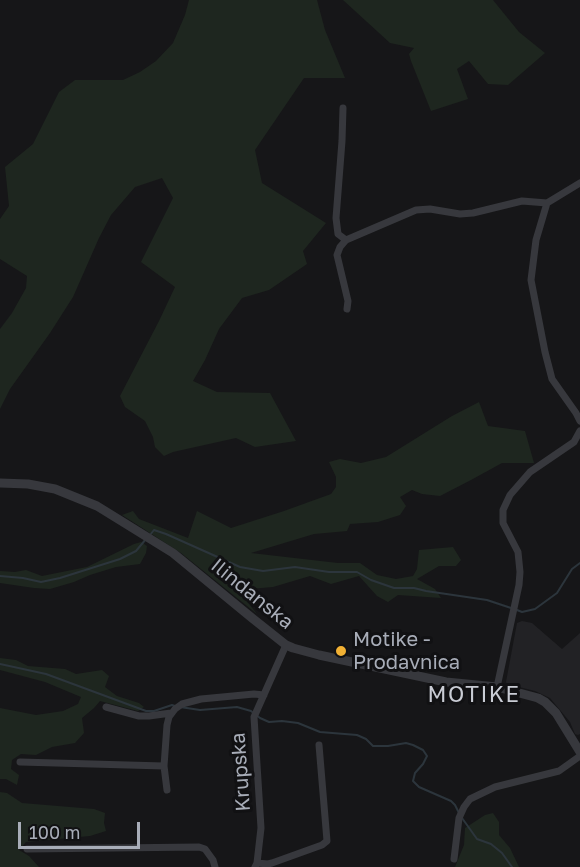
<!DOCTYPE html>
<style>
body{margin:0}
#map{position:relative;width:580px;height:867px;overflow:hidden;background:#161618;font-family:"Golos Text",sans-serif}
canvas{display:block}
.scale{position:absolute;left:18px;top:822px;width:122px;height:27px;box-sizing:border-box;border:3px solid #a8adb8;border-top:0;padding-left:8px;font-size:18px;line-height:21px;white-space:nowrap;color:#a8adb8;-webkit-text-stroke:4px #111113;paint-order:stroke}
</style>
<div id="map">
<canvas width="580" height="867"></canvas>
<div class="scale">100 m</div>
</div>
<script>
const context = document.querySelector('canvas').getContext('2d');
context.lineJoin = 'round';
function fill(path, color) { context.fillStyle = color; context.fill(path, 'evenodd'); }
const toPath = rows => new Path2D(rows.map(r => 'M' + r).join(''));
function stroke(path, color, width, dash) { context.strokeStyle = color; context.lineWidth = width; context.lineCap = dash ? 'butt' : 'round'; context.setLineDash(dash || []); context.stroke(path); }
function write(font, color, halo, rows, align = 'center') {
  context.font = font + ' "Golos Text",sans-serif'; context.lineWidth = 6; context.setLineDash([]); context.textBaseline = 'middle'; context.strokeStyle = halo; context.fillStyle = color; for (const [text, x, y, turn = 0] of rows) {
    context.save(); context.translate(x, y); context.rotate((+turn || 0) * Math.PI / 180); context.textAlign = isNaN(turn) ? turn : align; if (halo) context.strokeText(text, 0, 0); context.fillText(text, 0, 0); context.restore();
  }
}
const built = toPath([
 [522,621,532,623,562,649,580,633,580,734,578,735,575,734,570,722,550,698,535,691,507,684,506,682,517,623]
]);
const green = toPath([
 [189,0,317,0,325,30,345,78,304,78,255,150,262,183,326,223,303,251,307,264,269,290,242,298,219,329,205,360,193,381,217,392,270,393,296,441,255,447,236,438,173,452,164,456,155,447,153,437,145,421,125,407,120,396,159,321,175,287,141,262,173,198,162,178,135,187,111,215,99,238,73,297,50,333,10,389,0,409,0,329,12,313,26,288,27,276,0,259,0,219,9,206,5,167,33,144,59,92,75,80,123,80,140,72,156,61,173,43,185,15],
 [343,0,493,0,519,32,545,53,508,85,488,84,469,61,457,69,468,99,431,111,411,61,409,54,414,48,390,43],
 [479,402,488,426,525,431,534,463,502,463,471,480,440,496,422,494,412,490,400,497,406,506,400,515,378,522,350,524,347,531,314,534,251,553,338,563,360,563,377,575,396,579,413,576,417,569,419,550,453,547,461,560,456,566,439,566,417,579,435,589,441,598,398,595,388,602,377,596,359,576,331,584,310,576,273,587,238,590,257,614,181,553,122,515,133,511,139,519,188,538,197,511,231,528,284,511,331,494,336,487,336,477,329,462,340,459,361,463,386,457,452,416],
 [141,542,147,546,146,553,140,564,116,567,90,575,74,582,50,589,34,588,0,583,0,571,15,572,26,570,42,576,87,567,134,544],
 [0,658,16,660,28,666,65,669,76,674,102,670,109,676,105,687,117,696,139,703,144,707,138,711,100,701,94,708,82,718,84,733,75,743,52,747,36,755,21,754,12,760,11,769,19,775,17,785,6,779,0,779,0,708,36,715,63,711,78,704,81,697,45,682,0,670],
 [0,792,7,793,22,803,94,809,105,813,104,823,106,831,90,836,26,842,19,850,29,856,39,867,0,867],
 [493,813,499,822,499,835,510,848,519,867,455,867,464,845,465,828,485,815]
]);
const stream = toPath([
 [150,535,154,530,166,534,240,567,263,571,295,567,329,572,357,572,371,580,394,588,414,588,426,591,487,600,511,608],
 [0,576,23,578,41,582,60,578,120,559,136,551,146,539],
 [517,610,522,612,535,609,557,593,572,569,580,563],
 [0,664,46,674,146,711,154,711,172,705,175,706],
 [180,707,200,710,237,707,251,711,260,718,269,722,282,721,298,723,320,732,357,735,366,739,373,746,388,746,406,743,413,745,423,750,427,756,423,764,415,773,413,781,419,787,451,801,455,805,459,813],
 [462,818,477,839,491,844,502,853,512,867]
]);
const minor = toPath([
 [343,108,342,141,336,218,338,234,346,240,340,247,337,255,348,301,347,309],
 [580,183,547,203,536,240,531,280,545,352,552,379,576,413,580,421],
 [346,240,416,210,430,209,460,214,473,213,522,201,547,203],
 [497,687,519,585,520,572,518,552,503,523,503,510,510,495,530,472,574,442,580,431],
 [106,707,139,716,149,716,171,713],
 [20,762,164,766],
 [167,790,164,766,167,725,169,717,175,709,182,704,201,699,254,694,264,695],
 [27,849,199,847,205,849,213,860,215,867],
 [454,859,459,818,464,807,470,799,495,787,559,771,580,756],
 [257,863,268,864,272,863,322,845,327,841,319,745],
 [255,867,257,863,261,828,254,717,286,645]
]);
const tertiary = toPath([
 [0,483,28,484,55,489,97,506,173,553,252,618,286,645,293,648,319,655,446,682,497,687,538,698,545,702,556,713,580,752]
]);
const markers = [
 [341,651,6,"#f2b134"]
];
const streetNames = [
 ["Ilindanska",252,594,39],
 ["Krupska",241,772,-94]
];
const poiNames = [
 ["Motike -",353,640],
 ["Prodavnica",353,663]
];
const quarterNames = [
 ["MOTIKE",474,695]
];
fill(built, '#222225');
fill(green, '#1e261f');
stroke(stream, '#2c353c', 2);
stroke(minor, '#37383d', 7);
stroke(tertiary, '#37383d', 9);
for (const [x, y, r, color] of markers) { const dot = new Path2D(); dot.arc(x, y, r, 0, 2 * Math.PI); context.fillStyle = color; context.fill(dot); stroke(dot, '#111113', 2); }
write('20px', '#a8adb8', '#111113', streetNames);
write('20px', '#a8adb8', '#111113', poiNames, 'left');
context.letterSpacing = '1.5px';
write('22px', '#c9ccd4', '#111113', quarterNames);
context.letterSpacing = '0px';
</script>
